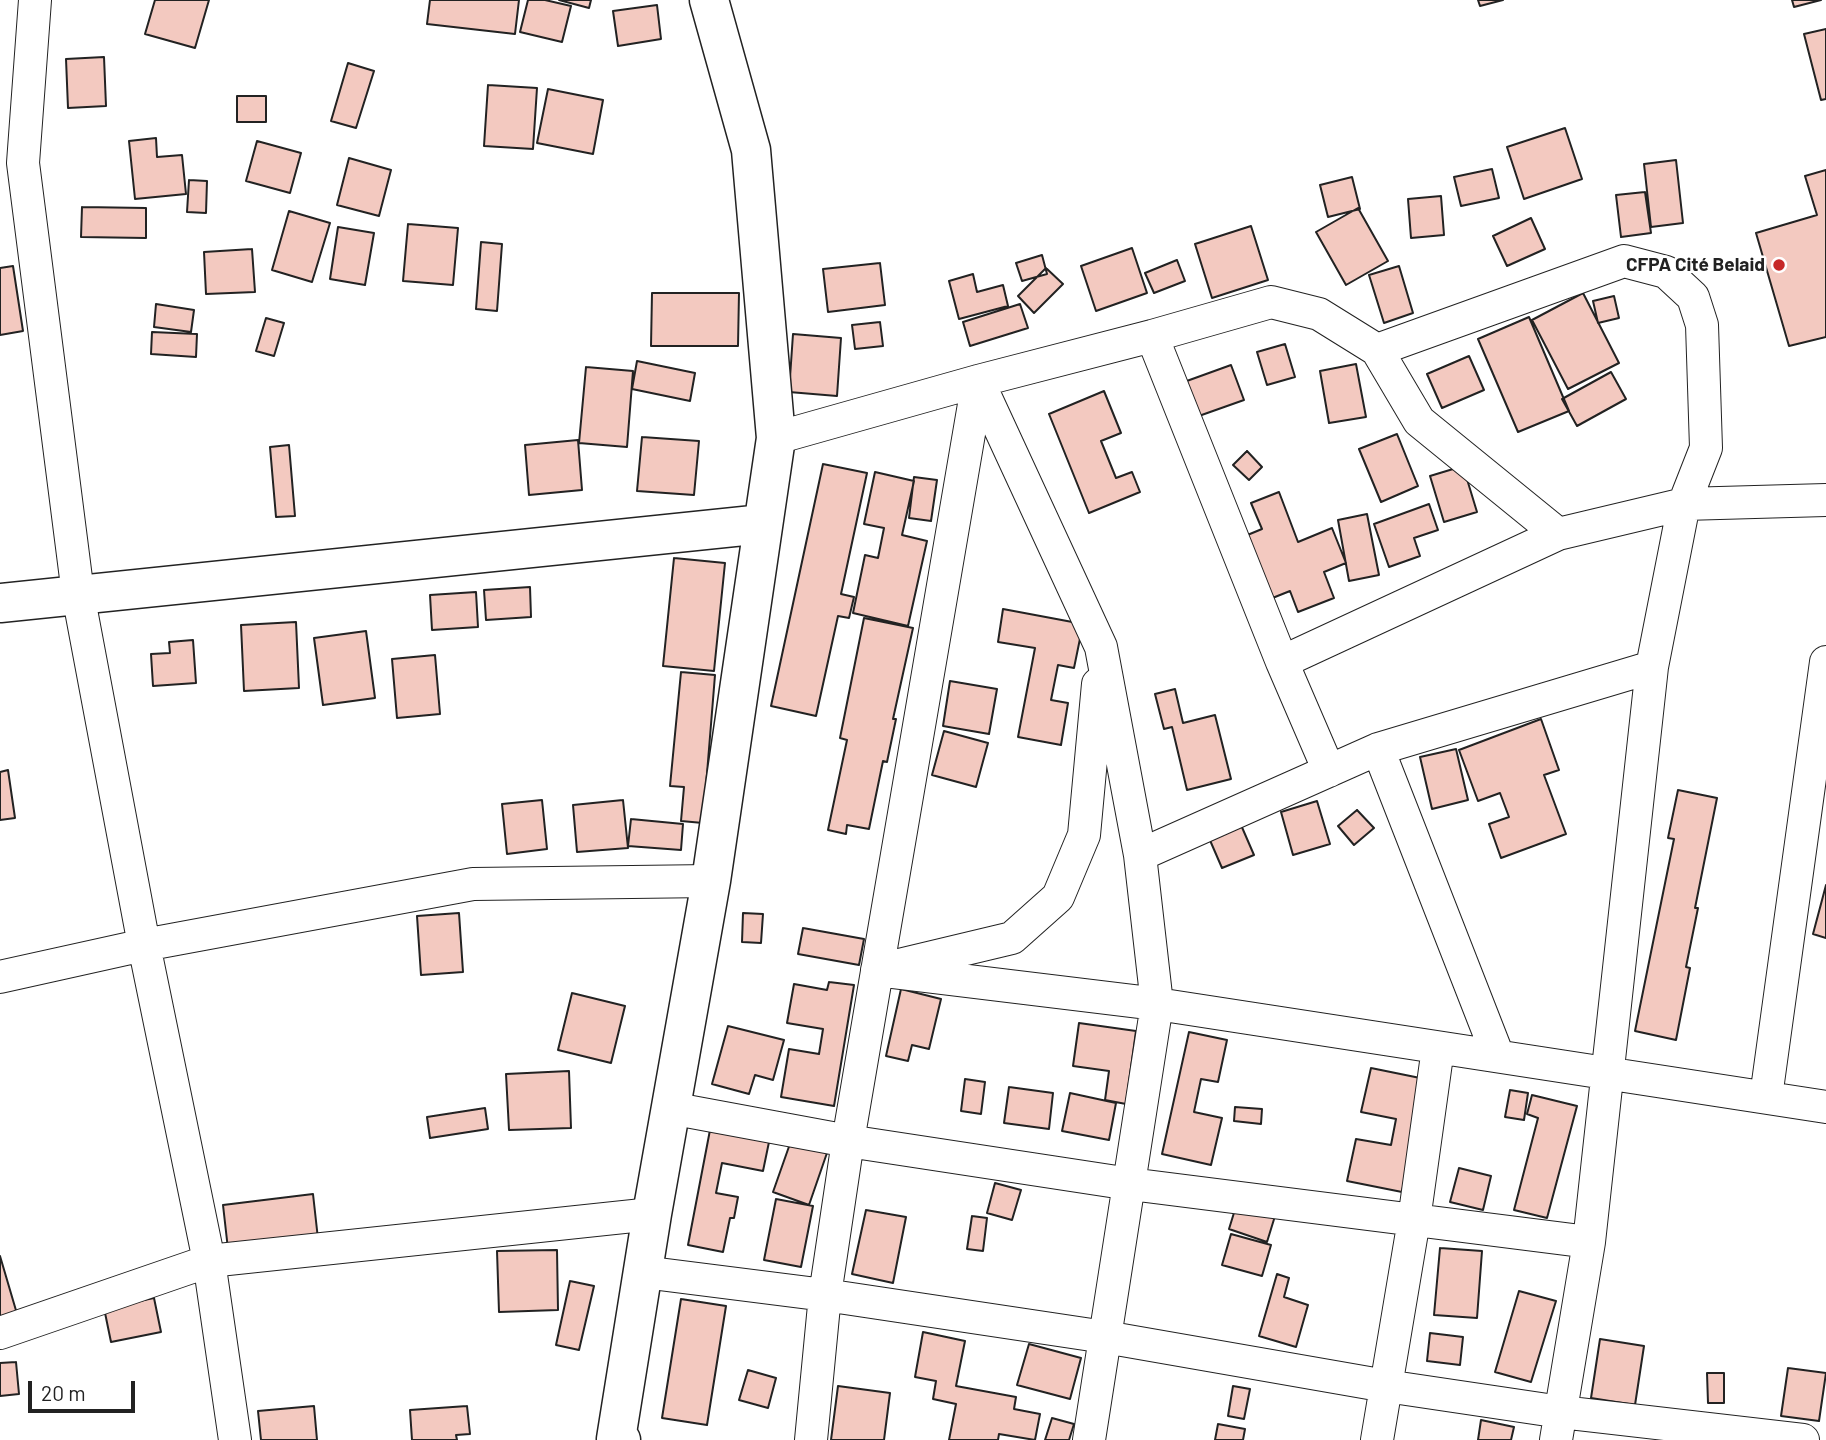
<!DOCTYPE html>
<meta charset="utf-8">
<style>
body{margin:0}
#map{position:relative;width:1826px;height:1440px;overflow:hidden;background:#fff;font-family:Barlow,sans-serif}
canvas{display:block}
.scale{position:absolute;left:28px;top:1381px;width:107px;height:32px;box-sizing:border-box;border:4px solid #222;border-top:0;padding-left:9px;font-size:21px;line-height:24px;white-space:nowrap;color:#222;-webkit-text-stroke:5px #fff;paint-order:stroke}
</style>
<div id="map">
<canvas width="1826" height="1440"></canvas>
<div class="scale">20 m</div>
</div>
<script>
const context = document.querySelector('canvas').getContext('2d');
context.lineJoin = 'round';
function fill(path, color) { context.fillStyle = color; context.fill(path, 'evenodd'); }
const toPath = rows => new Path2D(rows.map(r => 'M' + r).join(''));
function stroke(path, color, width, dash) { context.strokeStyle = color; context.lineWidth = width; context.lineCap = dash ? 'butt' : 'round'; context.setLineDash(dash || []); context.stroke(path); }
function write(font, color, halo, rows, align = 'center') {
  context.font = font + ' Barlow,sans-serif'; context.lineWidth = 5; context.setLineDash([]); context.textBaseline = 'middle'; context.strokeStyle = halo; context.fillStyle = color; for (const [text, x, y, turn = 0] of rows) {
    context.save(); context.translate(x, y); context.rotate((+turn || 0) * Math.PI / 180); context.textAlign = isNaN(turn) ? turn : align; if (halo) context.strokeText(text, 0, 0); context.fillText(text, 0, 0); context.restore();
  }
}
const building = toPath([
 [155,0,209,0,195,48,145,34,155,0],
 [430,0,519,0,515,34,427,24,430,0],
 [528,0,545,0,571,6,562,42,520,32,528,0],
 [559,0,591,0,589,8,559,0],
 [1478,0,1503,0,1480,6,1478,0],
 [1792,0,1821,0,1794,7,1792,0],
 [657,5,661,39,618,46,613,11,657,5],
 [1826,29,1826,99,1821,100,1804,34,1826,29],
 [104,57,106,106,68,108,66,59,104,57],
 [348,63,374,71,356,128,331,121,348,63],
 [488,85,537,88,533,149,484,146,488,85],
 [548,89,603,100,593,154,537,143,548,89],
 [237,96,266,96,266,122,237,122,237,96],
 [1565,128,1582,179,1524,199,1507,147,1565,128],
 [156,138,157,157,182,155,186,194,135,199,129,141,156,138],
 [257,141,301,153,290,193,246,181,257,141],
 [349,158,391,170,379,216,337,205,349,158],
 [1676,160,1683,223,1651,227,1644,164,1676,160],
 [1492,169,1499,198,1461,206,1454,177,1492,169],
 [1826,170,1826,337,1789,346,1756,233,1817,215,1805,176,1826,170],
 [1352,177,1360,209,1328,217,1320,185,1352,177],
 [189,180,207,181,206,213,187,212,189,180],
 [1645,192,1651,233,1621,237,1616,195,1645,192],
 [1441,196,1444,235,1411,238,1408,199,1441,196],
 [82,207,146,208,146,238,81,237,82,207],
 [1358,208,1388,261,1346,285,1316,232,1358,208],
 [289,211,330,223,312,282,272,270,289,211],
 [1531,218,1545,249,1507,266,1493,236,1531,218],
 [408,224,458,228,453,285,403,281,408,224],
 [1251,226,1268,280,1212,298,1195,244,1251,226],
 [338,227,374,233,365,285,330,279,338,227],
 [481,242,502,244,497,311,476,309,481,242],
 [1132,248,1147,293,1096,311,1081,266,1132,248],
 [252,249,255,292,206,294,204,252,252,249],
 [1042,255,1047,274,1022,281,1016,263,1042,255],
 [1177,260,1185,281,1154,293,1145,273,1177,260],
 [880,263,885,305,828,312,823,269,880,263],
 [13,266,23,331,0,335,0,268,13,266],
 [1399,266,1413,313,1384,323,1369,275,1399,266],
 [1046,268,1063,284,1034,313,1018,296,1046,268],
 [973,274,977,292,1003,285,1008,306,959,319,949,281,973,274],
 [652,293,739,293,738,346,651,346,652,293],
 [1583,293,1619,363,1568,389,1532,320,1583,293],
 [1614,296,1619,318,1598,323,1593,301,1614,296],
 [156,304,194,310,191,332,154,327,156,304],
 [1020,304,1028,328,970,346,963,322,1020,304],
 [1529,317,1569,411,1518,432,1478,339,1529,317],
 [266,318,284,323,274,356,256,351,266,318],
 [880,322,883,346,855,349,852,325,880,322],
 [152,332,197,334,196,357,151,354,152,332],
 [793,334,841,338,837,396,789,392,793,334],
 [1285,344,1295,377,1267,385,1257,352,1285,344],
 [1469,356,1484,390,1442,408,1427,374,1469,356],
 [637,361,695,373,690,401,632,389,637,361],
 [1356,364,1366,417,1329,423,1320,371,1356,364],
 [1231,365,1244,400,1196,417,1184,382,1231,365],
 [586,367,633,371,627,447,579,443,586,367],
 [1611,372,1626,399,1577,426,1562,399,1611,372],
 [1104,391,1121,433,1101,441,1116,478,1132,472,1140,492,1089,513,1049,414,1104,391],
 [1397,434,1418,486,1381,502,1359,449,1397,434],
 [642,437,699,441,694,495,637,491,642,437],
 [578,440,582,490,529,495,525,445,578,440],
 [289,445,295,516,276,517,270,447,289,445],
 [1247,451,1262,467,1249,480,1233,465,1247,451],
 [823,464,867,473,841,594,854,597,849,618,838,616,816,716,771,706,823,464],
 [1463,466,1477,512,1444,522,1430,476,1463,466],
 [875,472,914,481,902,535,927,541,908,626,853,613,865,555,878,558,884,528,864,524,875,472],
 [914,477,937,480,931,521,909,518,914,477],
 [1279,492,1298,542,1332,528,1346,563,1324,572,1334,598,1298,612,1290,591,1270,599,1245,536,1262,529,1251,503,1279,492],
 [1429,504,1438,530,1414,538,1420,556,1389,567,1374,524,1429,504],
 [1367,514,1379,575,1349,581,1338,520,1367,514],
 [674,558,725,563,714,671,663,666,674,558],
 [530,587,531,617,486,620,484,590,530,587],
 [476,592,478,627,432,630,430,595,476,592],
 [1003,609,1083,624,1074,668,1058,665,1051,700,1068,703,1061,745,1018,737,1035,648,998,642,1003,609],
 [864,618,913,628,893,719,896,719,887,762,883,761,869,829,847,825,846,834,828,830,847,740,840,738,864,618],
 [296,622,299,688,244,691,241,625,296,622],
 [366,631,375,698,323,705,314,638,366,631],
 [193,640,196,683,153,686,151,654,170,653,169,642,193,640],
 [435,655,440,714,397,718,392,659,435,655],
 [681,672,715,675,703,823,681,821,684,787,670,786,681,672],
 [950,681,997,689,989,734,943,726,950,681],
 [1175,689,1183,723,1215,715,1231,779,1187,790,1172,727,1164,729,1155,694,1175,689],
 [1541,719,1559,770,1544,775,1566,834,1501,858,1489,824,1509,817,1500,793,1478,801,1459,750,1541,719],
 [944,731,988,743,976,787,932,775,944,731],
 [1456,749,1468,800,1432,809,1420,757,1456,749],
 [8,770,15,818,0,820,0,772,8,770],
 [1678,790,1717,798,1695,908,1698,908,1686,967,1690,968,1676,1040,1635,1031,1674,839,1668,838,1678,790],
 [542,800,547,849,507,854,502,804,542,800],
 [623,800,628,848,577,852,573,805,623,800],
 [1317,801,1330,844,1293,855,1281,812,1317,801],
 [1357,810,1374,828,1354,845,1338,826,1357,810],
 [631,819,683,824,681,850,628,846,631,819],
 [1241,825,1254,855,1222,868,1209,838,1241,825],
 [1826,885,1826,938,1813,934,1826,885],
 [459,913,463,972,421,975,417,916,459,913],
 [743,913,763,914,761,943,742,942,743,913],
 [803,928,864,939,859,965,798,954,803,928],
 [829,982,854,985,834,1106,781,1097,789,1049,819,1054,823,1029,787,1023,794,984,827,990,829,982],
 [901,989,941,999,929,1049,912,1045,908,1061,886,1056,901,989],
 [572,993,625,1006,611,1063,558,1050,572,993],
 [1079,1023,1136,1031,1126,1104,1105,1100,1109,1071,1073,1066,1079,1023],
 [728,1026,784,1040,773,1080,755,1075,749,1094,712,1084,728,1026],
 [1189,1032,1227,1040,1218,1082,1201,1079,1194,1112,1222,1118,1211,1165,1162,1154,1189,1032],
 [1371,1068,1425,1079,1402,1192,1347,1181,1356,1139,1391,1145,1396,1119,1361,1112,1371,1068],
 [569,1071,571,1128,509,1130,506,1074,569,1071],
 [965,1079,985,1082,981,1114,961,1111,965,1079],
 [1009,1087,1053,1093,1049,1129,1004,1123,1009,1087],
 [1510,1090,1528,1093,1524,1120,1505,1117,1510,1090],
 [1070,1093,1116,1103,1109,1140,1062,1131,1070,1093],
 [1532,1095,1577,1106,1547,1218,1514,1210,1538,1118,1527,1114,1532,1095],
 [1235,1107,1262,1109,1261,1124,1234,1121,1235,1107],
 [485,1108,488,1129,430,1138,427,1117,485,1108],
 [710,1130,769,1142,763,1171,722,1163,716,1193,738,1197,734,1218,730,1218,723,1252,688,1245,710,1130],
 [792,1138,828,1150,809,1205,773,1192,792,1138],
 [1459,1168,1491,1176,1483,1210,1450,1202,1459,1168],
 [995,1183,1021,1190,1012,1220,987,1213,995,1183],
 [313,1194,320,1257,230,1267,223,1205,313,1194],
 [776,1199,813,1206,801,1267,764,1260,776,1199],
 [1237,1203,1275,1216,1267,1242,1229,1229,1237,1203],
 [866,1210,906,1217,893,1283,852,1274,866,1210],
 [972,1216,987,1218,983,1251,967,1249,972,1216],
 [1231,1234,1271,1245,1262,1276,1222,1265,1231,1234],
 [1440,1248,1482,1251,1477,1318,1434,1315,1440,1248],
 [557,1250,558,1310,499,1312,497,1251,557,1250],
 [0,1256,20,1324,0,1330,0,1256],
 [1277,1274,1289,1278,1284,1297,1308,1305,1296,1347,1259,1336,1277,1274],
 [570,1281,594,1286,579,1350,556,1345,570,1281],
 [1519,1291,1556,1301,1531,1382,1495,1372,1519,1291],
 [154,1298,161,1332,111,1342,104,1308,154,1298],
 [681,1299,726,1306,707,1425,662,1418,681,1299],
 [923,1332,965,1341,956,1386,1016,1397,1014,1409,1040,1414,1035,1440,999,1434,998,1440,949,1440,956,1404,933,1399,936,1381,915,1377,923,1332],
 [1430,1333,1463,1337,1460,1365,1427,1361,1430,1333],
 [1600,1339,1644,1346,1635,1405,1591,1398,1600,1339],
 [1029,1344,1081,1358,1070,1399,1017,1385,1029,1344],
 [16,1362,19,1394,0,1396,0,1363,16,1362],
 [1788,1368,1826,1373,1819,1421,1781,1416,1788,1368],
 [748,1370,776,1378,768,1408,739,1400,748,1370],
 [1707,1373,1724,1373,1724,1403,1708,1403,1707,1373],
 [838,1386,890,1393,884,1440,831,1440,838,1386],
 [1233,1386,1250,1389,1244,1419,1228,1416,1233,1386],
 [314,1406,317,1440,261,1440,258,1411,314,1406],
 [467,1406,470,1434,456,1435,457,1440,412,1440,410,1410,467,1406],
 [1052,1418,1074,1424,1069,1440,1045,1440,1052,1418],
 [1481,1420,1514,1427,1511,1440,1478,1440,1481,1420],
 [1218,1424,1245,1429,1243,1440,1215,1440,1218,1424]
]);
const street = toPath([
 [35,0,23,163,78,594,144,945,209,1261,235,1440],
 [1152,336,1282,662,1329,771],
 [1377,350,1624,261,1666,272,1693,297,1702,325,1706,448,1684,504,1652,667,1589,1242,1556,1440],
 [978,381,1101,647,1140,855,1157,1004,1089,1440],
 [776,438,978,381,1152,336,1271,302,1319,314,1377,350,1419,421,1558,534],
 [1282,662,1558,534,1684,504,1826,500],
 [1378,749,1498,1056],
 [1140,855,1378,749,1652,667],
 [899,965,1012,938,1058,897,1084,835,1098,684],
 [877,970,1157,1004,1826,1107],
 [0,977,144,945,473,884,711,881],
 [1766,1097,1826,662],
 [670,1108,848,1141,1130,1184,1589,1242],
 [643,1272,825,1295,1105,1337,1386,1386,1561,1412,1803,1440],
 [0,1333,209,1261,652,1214],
 [811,1440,825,1295,848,1141,978,381],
 [1377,1440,1414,1220,1438,1048]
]);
const secondary = toPath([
 [0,603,763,524],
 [621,1440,616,1439,652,1214,711,881,776,438,751,150,709,0]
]);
const markers = [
 [1779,265,7,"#c62828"]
];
const poiNames = [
 ["CFPA Cité Belaid",1765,265]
];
fill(building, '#f3c9c0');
stroke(building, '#222', 2);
stroke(street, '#222', 34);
stroke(secondary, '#222', 41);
stroke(street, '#fff', 32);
stroke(secondary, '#fff', 38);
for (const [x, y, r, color] of markers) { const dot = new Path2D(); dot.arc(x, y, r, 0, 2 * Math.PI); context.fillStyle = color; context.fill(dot); stroke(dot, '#fff', 2.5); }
write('bold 19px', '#222', '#fff', poiNames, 'right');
</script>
